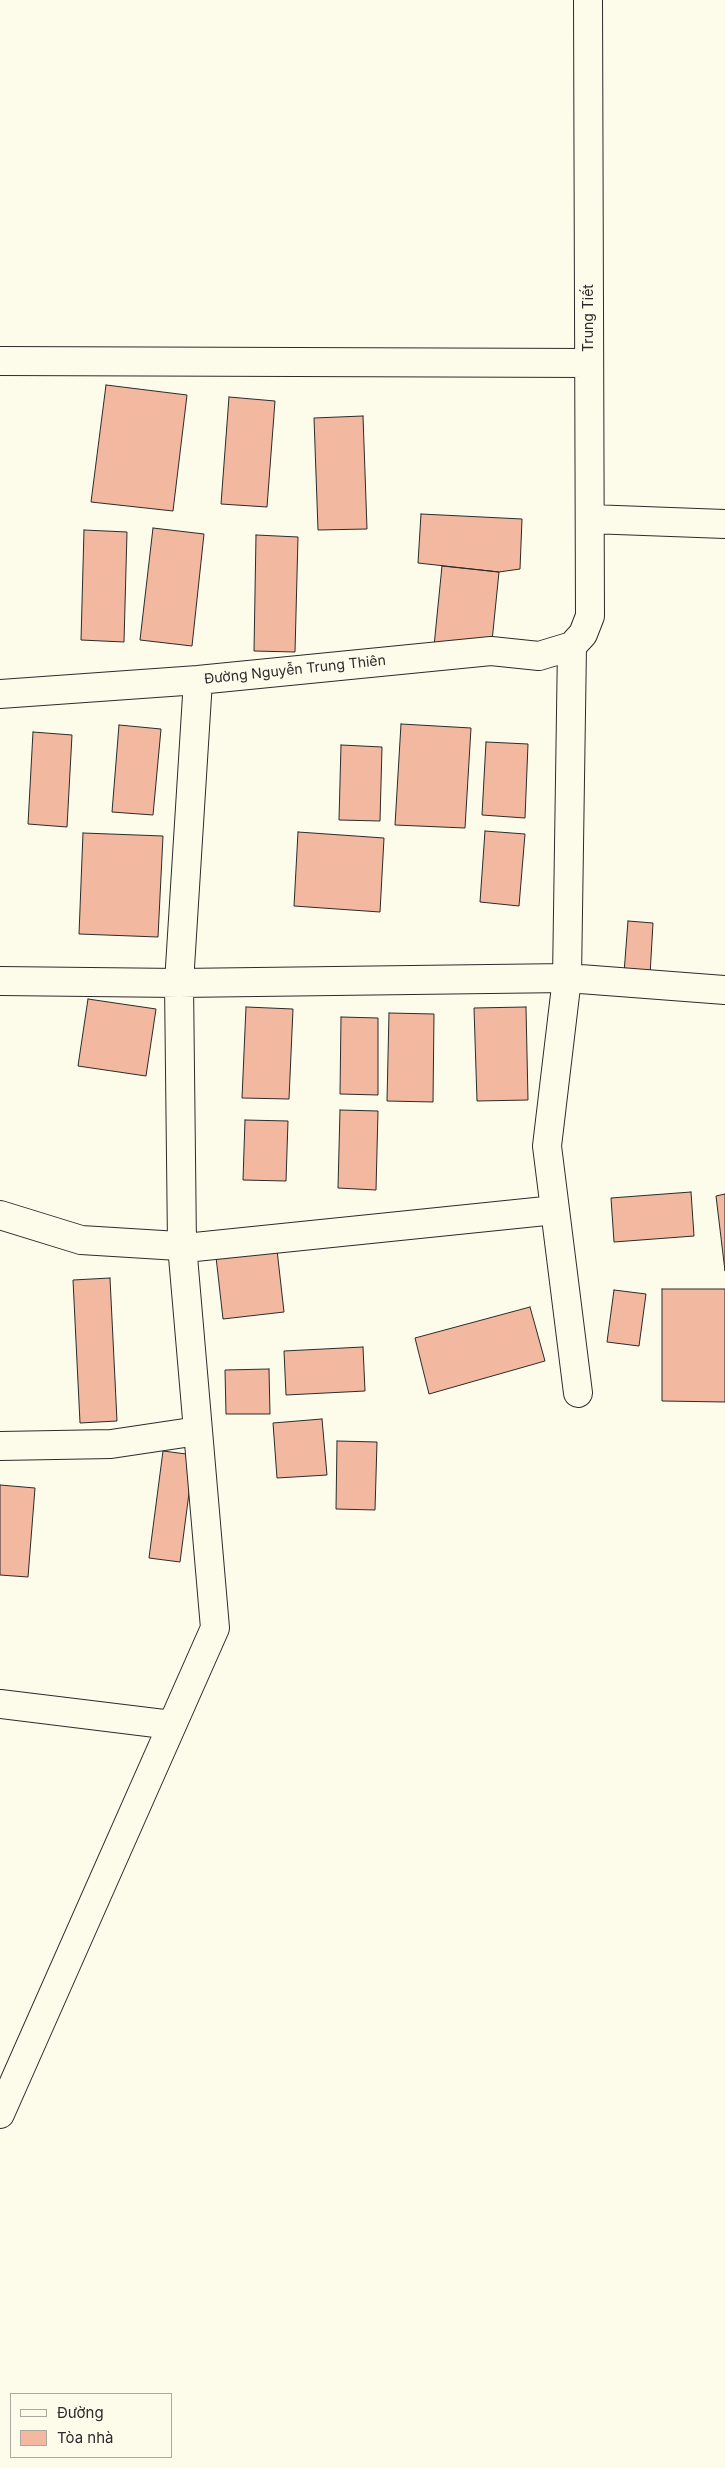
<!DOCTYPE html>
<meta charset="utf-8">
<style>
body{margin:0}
#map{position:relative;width:725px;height:2468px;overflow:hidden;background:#fdfbea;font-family:Inter,sans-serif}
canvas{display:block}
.legend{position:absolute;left:10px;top:2393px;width:162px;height:65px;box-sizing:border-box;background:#fdfbea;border:1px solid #a9a89e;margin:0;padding:6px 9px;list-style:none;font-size:15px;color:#2b2b2b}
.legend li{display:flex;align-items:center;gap:10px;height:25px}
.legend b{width:25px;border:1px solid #a9a89e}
</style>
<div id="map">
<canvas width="725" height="2468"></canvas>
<ul class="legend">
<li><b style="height:6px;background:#fdfbea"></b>Đường</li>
<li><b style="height:14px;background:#f2b8a0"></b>Tòa nhà</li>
</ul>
</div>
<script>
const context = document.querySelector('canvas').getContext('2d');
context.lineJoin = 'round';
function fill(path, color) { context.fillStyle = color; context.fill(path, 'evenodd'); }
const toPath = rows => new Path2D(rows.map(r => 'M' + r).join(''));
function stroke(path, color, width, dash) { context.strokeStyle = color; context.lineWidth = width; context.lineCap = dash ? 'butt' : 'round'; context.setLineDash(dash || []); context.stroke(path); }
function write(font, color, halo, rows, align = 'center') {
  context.font = font + ' Inter,sans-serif'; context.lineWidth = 4; context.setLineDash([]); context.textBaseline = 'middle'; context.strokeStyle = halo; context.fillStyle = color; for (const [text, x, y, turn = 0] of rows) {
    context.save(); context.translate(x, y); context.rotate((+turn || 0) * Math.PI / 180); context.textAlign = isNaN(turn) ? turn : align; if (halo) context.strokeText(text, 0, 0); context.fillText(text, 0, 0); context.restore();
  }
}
const building = toPath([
 [106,385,187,395,173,511,91,502,106,385],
 [229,397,275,401,267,507,221,504,229,397],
 [363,416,367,529,318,530,314,418,363,416],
 [421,514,522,519,520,569,499,572,418,563,421,514],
 [153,528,204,534,192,646,140,640,153,528],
 [84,530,127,532,124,642,81,640,84,530],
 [256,535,298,537,295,652,254,651,256,535],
 [442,566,499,572,491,651,434,646,442,566],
 [401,724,471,728,465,828,395,825,401,724],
 [119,725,161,729,153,815,112,812,119,725],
 [33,732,72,735,67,827,28,824,33,732],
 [486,742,528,744,525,818,482,815,486,742],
 [341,745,382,747,380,821,339,820,341,745],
 [485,831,525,834,519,906,480,902,485,831],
 [298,832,384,838,380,912,294,906,298,832],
 [83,833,163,836,158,937,79,934,83,833],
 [628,921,653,923,650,975,624,973,628,921],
 [88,999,156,1009,146,1076,78,1066,88,999],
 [246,1007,293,1009,289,1099,242,1098,246,1007],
 [526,1007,528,1100,477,1101,474,1008,526,1007],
 [389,1013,434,1014,433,1102,387,1101,389,1013],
 [341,1017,378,1018,378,1095,340,1094,341,1017],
 [340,1110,378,1111,376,1190,338,1188,340,1110],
 [245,1120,288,1121,286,1181,243,1180,245,1120],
 [691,1192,694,1236,614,1242,611,1198,691,1192],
 [725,1194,725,1271,716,1196,725,1194],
 [277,1250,284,1312,223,1319,216,1257,277,1250],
 [110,1278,117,1421,80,1423,73,1280,110,1278],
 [662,1289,725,1289,725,1402,662,1401,662,1289],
 [614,1290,646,1294,639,1346,607,1342,614,1290],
 [530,1307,545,1361,429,1394,415,1338,530,1307],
 [363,1347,365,1391,286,1395,284,1351,363,1347],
 [269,1369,270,1414,226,1414,225,1370,269,1369],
 [322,1419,327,1475,277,1478,273,1423,322,1419],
 [337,1441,377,1442,375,1510,336,1509,337,1441],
 [163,1451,194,1455,180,1562,149,1558,163,1451],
 [0,1485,35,1488,28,1577,0,1575,0,1485]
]);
const minor = toPath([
 [0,361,589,363],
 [590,519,725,524],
 [572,646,567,978,547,1146,578,1393],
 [0,694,198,680,491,651,539,656,572,646,583,634,590,616,588,0],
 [0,981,179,983,567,978,725,990],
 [0,1215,81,1240,195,1247,555,1210],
 [0,1446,111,1444,198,1431],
 [0,1704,172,1725],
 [0,2114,215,1628,182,1245,179,983,198,680]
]);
const streetNames = [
 ["Trung Tiết",589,318,-90],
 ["Đường Nguyễn Trung Thiên",295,670,-6]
];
fill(building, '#f2b8a0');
stroke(building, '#2b2b2b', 1);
stroke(minor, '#2b2b2b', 30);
stroke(minor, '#fdfbea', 28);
write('14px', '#2b2b2b', '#fdfbea', streetNames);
</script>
